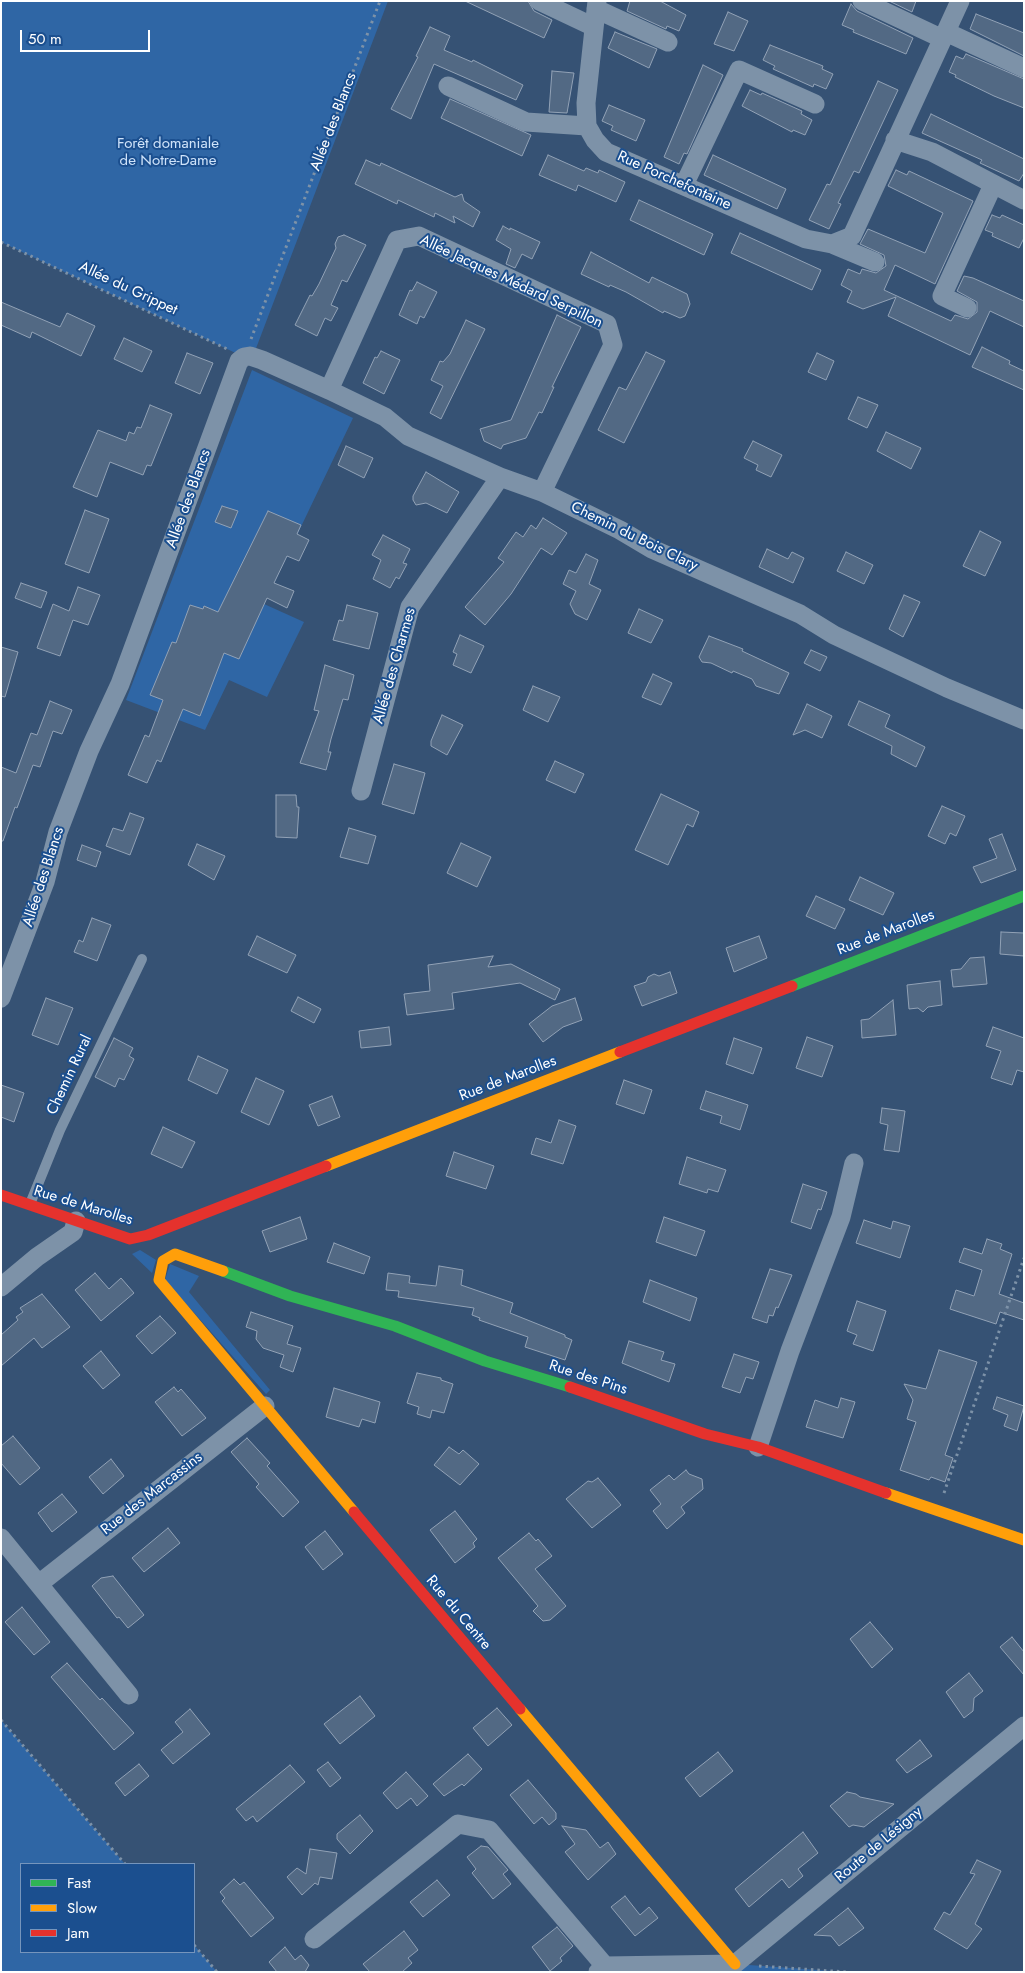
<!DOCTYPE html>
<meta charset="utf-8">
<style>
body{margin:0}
#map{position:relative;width:1025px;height:1973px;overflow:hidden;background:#365274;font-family:Jost,sans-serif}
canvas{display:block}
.frame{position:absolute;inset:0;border:2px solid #fff;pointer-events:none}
.legend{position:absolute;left:20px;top:1863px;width:175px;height:90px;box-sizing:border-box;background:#1b4f8f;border:1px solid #7695bc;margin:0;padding:6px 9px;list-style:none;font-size:15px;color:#fff}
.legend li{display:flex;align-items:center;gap:10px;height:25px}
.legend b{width:25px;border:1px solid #7695bc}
.scale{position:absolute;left:20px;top:30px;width:130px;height:22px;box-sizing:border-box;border:2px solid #fff;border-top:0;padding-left:6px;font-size:15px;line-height:18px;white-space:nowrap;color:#fff;-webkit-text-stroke:4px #1b4f8f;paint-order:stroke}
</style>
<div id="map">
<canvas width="1025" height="1973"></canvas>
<div class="frame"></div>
<ul class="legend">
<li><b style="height:6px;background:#30b455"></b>Fast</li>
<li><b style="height:6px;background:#ff9f0a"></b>Slow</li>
<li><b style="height:6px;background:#e5322d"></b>Jam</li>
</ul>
<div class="scale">50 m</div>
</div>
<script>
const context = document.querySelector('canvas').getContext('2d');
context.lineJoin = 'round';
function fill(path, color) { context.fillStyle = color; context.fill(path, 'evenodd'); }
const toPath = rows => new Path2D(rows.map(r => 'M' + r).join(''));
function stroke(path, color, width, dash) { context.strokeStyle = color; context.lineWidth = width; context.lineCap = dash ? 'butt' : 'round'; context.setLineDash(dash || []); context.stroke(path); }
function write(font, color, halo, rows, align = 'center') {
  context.font = font + ' Jost,sans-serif'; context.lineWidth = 4; context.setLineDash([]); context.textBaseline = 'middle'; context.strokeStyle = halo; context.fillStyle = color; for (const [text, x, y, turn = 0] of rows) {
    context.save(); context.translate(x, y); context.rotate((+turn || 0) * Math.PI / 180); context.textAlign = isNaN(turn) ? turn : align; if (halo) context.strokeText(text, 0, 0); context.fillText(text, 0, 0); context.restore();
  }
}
const green = toPath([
 [1,1,388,1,255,351,244,357,1,242],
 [252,370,353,418,264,604,304,622,267,697,229,680,205,730,126,700],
 [140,1250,156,1260,152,1273,132,1254],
 [170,1264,199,1276,189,1292,270,1390,266,1394,165,1280],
 [1,1720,125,1864,21,1864,21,1952,194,1952,194,1945,217,1972,1,1972],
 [735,1964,846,1972,726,1972]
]);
const building = toPath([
 [465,1,528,1,534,11,552,20,544,38,465,1],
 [630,1,660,1,686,15,679,31,667,26,666,29,627,11,630,1],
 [889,1,916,1,912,12,889,1],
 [851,4,857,11,913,38,906,54,853,32,854,30,842,25,851,4],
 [728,12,748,21,734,51,714,44,728,12],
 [976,14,1024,33,1024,56,970,29,976,14],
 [430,27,450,36,444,50,472,62,473,60,523,85,516,100,434,64,411,119,391,109,418,57,416,56,430,27],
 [615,32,657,49,649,68,608,48,615,32],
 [770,45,823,66,822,69,833,74,826,89,814,84,813,87,773,69,775,66,763,60,770,45],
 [966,54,1024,79,1024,108,994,96,955,77,956,75,949,72,956,56,963,59,966,54],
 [703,65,723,75,687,154,684,153,679,164,664,157,703,65],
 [552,71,574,73,567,113,549,112,552,71],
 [878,81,898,90,859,173,854,171,838,203,841,204,829,229,809,220,827,184,830,185,878,81],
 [750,90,761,95,762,93,802,111,801,114,812,120,805,135,793,130,792,132,742,106,750,90],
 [450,99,531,135,522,156,441,118,450,99],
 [609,105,645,120,636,141,611,130,613,126,602,121,609,105],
 [931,114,1024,159,1024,173,1019,181,980,163,982,160,922,133,931,114],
 [548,155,584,171,586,168,598,173,599,170,625,182,616,202,578,185,576,191,539,175,548,155],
 [713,155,786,189,777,209,704,175,713,155],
 [366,160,380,166,381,163,455,197,462,194,464,201,480,212,473,227,453,216,455,223,435,213,434,217,398,200,397,204,355,184,366,160],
 [896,170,907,175,909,171,973,201,935,284,895,265,884,290,951,321,955,315,968,319,977,312,977,302,957,291,964,276,973,278,1024,301,1024,327,990,311,970,355,888,316,896,297,863,309,847,302,852,291,841,285,848,269,860,274,862,269,876,273,886,266,884,255,860,244,868,229,925,253,943,213,888,186,896,170],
 [639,200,713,234,704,255,630,220,639,200],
 [992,215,1000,218,1002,215,1024,225,1024,238,1019,248,992,236,993,233,985,230,992,215],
 [503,226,510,230,510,228,540,242,532,259,522,254,515,268,506,264,511,249,496,240,503,226],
 [740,233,821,270,812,290,731,253,740,233],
 [344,235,366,245,347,282,342,280,331,305,338,308,331,321,325,318,317,336,295,325,310,295,312,296,319,284,336,248,335,244,338,237,344,235],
 [591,252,649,283,652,277,687,294,690,304,685,316,680,318,664,311,663,313,626,292,610,285,609,287,581,274,591,252],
 [417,282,437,292,424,318,420,316,417,324,399,315,410,290,412,291,417,282],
 [1,302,60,327,67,313,95,326,81,356,32,332,30,338,1,325,1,302],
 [557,315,581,327,552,387,554,387,542,413,539,412,526,438,503,445,501,449,484,441,480,429,511,420,557,315],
 [466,320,485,329,441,419,430,413,443,386,431,380,440,361,443,362,450,354,466,320],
 [124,338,152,351,142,372,114,359,124,338],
 [982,347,1010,361,1009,364,1024,371,1024,390,972,367,982,347],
 [381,351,400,360,384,394,363,383,375,357,377,358,381,351],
 [646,352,665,361,624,443,598,430,619,387,626,390,646,352],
 [187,353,213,363,200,394,175,383,187,353],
 [817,353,834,361,826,380,808,372,817,353],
 [858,397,878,405,867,428,848,419,858,397],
 [150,405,172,414,151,466,147,465,143,475,110,462,97,497,73,487,98,430,126,441,129,432,134,434,137,427,141,428,150,405],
 [886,432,921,448,911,469,877,451,886,432],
 [753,441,782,455,771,477,756,470,758,465,744,458,753,441],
 [346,446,373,458,364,478,338,465,346,446],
 [426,472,459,492,447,513,426,503,416,505,413,500,413,496,426,472],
 [222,506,238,511,231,528,215,522,222,506],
 [85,510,109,519,89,573,65,564,85,510],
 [268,511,301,525,297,534,309,540,299,561,287,556,274,583,294,591,287,608,267,598,239,659,224,653,200,716,183,709,161,762,157,760,147,783,128,775,145,735,149,737,163,700,150,695,172,642,176,643,190,605,203,609,204,606,218,612,268,511],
 [543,518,567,533,552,555,541,548,511,594,485,625,465,607,504,562,498,558,516,532,523,537,531,525,536,529,543,518],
 [980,531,1001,542,985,576,963,566,980,531],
 [383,535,410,549,403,563,407,564,399,579,396,577,390,588,373,579,381,560,372,555,383,535],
 [767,549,788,559,792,552,804,558,793,583,759,567,767,549],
 [846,552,873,565,864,584,837,571,846,552],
 [586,554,598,560,589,584,601,590,587,620,575,614,570,604,576,591,563,584,569,570,576,573,586,554],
 [21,583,47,592,41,608,15,598,21,583],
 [78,587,100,595,88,625,73,620,60,656,37,648,53,604,69,611,78,587],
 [904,595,920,602,903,637,889,629,904,595],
 [347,605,378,613,369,649,333,640,339,620,343,621,347,605],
 [639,609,663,620,651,643,628,633,639,609],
 [460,635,484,646,471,673,453,665,457,654,453,652,460,635],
 [709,636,743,649,742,651,789,673,779,694,756,686,752,679,733,671,732,673,711,663,702,662,699,657,709,636],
 [1,647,18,652,5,697,1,696,1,647],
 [811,650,827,657,820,671,804,663,811,650],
 [325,665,354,675,348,700,343,699,331,739,328,752,331,752,326,770,300,763,319,711,314,710,325,665],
 [653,674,672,683,661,705,642,697,653,674],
 [533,686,560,697,548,722,523,710,533,686],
 [50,701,72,710,62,734,53,731,40,767,33,765,17,808,15,807,3,841,1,841,1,767,16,773,31,733,37,735,50,701],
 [859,701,890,715,885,727,925,747,916,767,891,754,892,746,848,725,859,701],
 [807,704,832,716,822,738,805,730,793,735,807,704],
 [442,715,463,725,447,755,431,746,431,741,442,715],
 [555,761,584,774,575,793,546,780,555,761],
 [394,764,425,773,414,814,382,804,394,764],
 [661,794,699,812,693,827,687,824,668,865,635,850,661,794],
 [276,795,296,795,297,807,299,807,297,838,276,837,276,795],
 [942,806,965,816,956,836,950,833,945,844,928,836,942,806],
 [130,813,144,818,130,855,106,846,113,828,123,831,130,813],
 [349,828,376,836,368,864,340,857,349,828],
 [1002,834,1016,870,981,883,973,867,997,858,989,839,1002,834],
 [461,843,491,857,477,887,447,873,461,843],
 [197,844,225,856,214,880,188,865,197,844],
 [82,845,101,852,96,867,77,860,82,845],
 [860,877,894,893,883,915,849,900,860,877],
 [816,896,845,909,835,929,806,916,816,896],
 [92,918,111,925,97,961,74,952,79,940,83,942,92,918],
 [1001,932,1024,933,1024,956,1000,954,1001,932],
 [257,936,296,955,287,973,248,955,257,936],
 [759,936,767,958,734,972,726,948,759,936],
 [493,956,488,967,511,964,560,989,555,1000,520,983,452,993,454,1009,407,1015,404,994,430,991,428,965,493,956],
 [984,957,987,984,953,987,951,970,961,969,970,958,984,957],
 [670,972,677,993,642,1006,634,986,646,982,648,977,654,974,659,976,670,972],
 [940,981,942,1005,928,1007,923,1012,918,1008,909,1009,907,985,940,981],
 [298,997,321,1009,314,1023,291,1011,298,997],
 [46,998,73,1008,58,1045,32,1035,46,998],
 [575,998,582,1020,563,1027,543,1042,529,1024,552,1006,575,998],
 [893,1000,896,1035,862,1038,861,1020,869,1019,893,1000],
 [389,1027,391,1045,361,1048,359,1031,389,1027],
 [993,1027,1024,1038,1024,1072,1017,1070,1012,1085,991,1078,1001,1051,986,1046,993,1027],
 [807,1037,833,1046,822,1077,796,1068,807,1037],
 [114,1038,133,1048,129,1056,134,1059,124,1080,119,1078,115,1087,95,1077,114,1038],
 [734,1038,762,1048,753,1074,726,1064,734,1038],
 [198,1056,228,1070,217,1094,188,1080,198,1056],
 [256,1078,284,1091,269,1125,241,1112,256,1078],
 [624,1080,652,1090,644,1114,616,1104,624,1080],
 [1,1085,24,1093,14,1122,1,1117,1,1085],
 [706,1091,748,1105,740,1130,720,1123,722,1116,700,1109,706,1091],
 [332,1096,340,1117,318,1126,309,1105,332,1096],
 [882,1108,905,1111,899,1152,884,1150,888,1125,880,1123,882,1108],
 [559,1120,576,1126,563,1164,531,1154,536,1138,551,1143,559,1120],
 [163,1127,195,1142,182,1168,151,1154,163,1127],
 [454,1152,494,1166,486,1189,446,1176,454,1152],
 [687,1157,726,1170,718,1192,708,1189,707,1193,679,1184,687,1157],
 [803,1184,827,1192,821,1210,818,1209,811,1229,791,1222,803,1184],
 [300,1217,307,1239,270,1252,262,1231,300,1217],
 [664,1217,705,1231,696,1256,656,1242,664,1217],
 [864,1220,891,1229,893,1221,910,1226,900,1258,856,1243,864,1220],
 [987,1239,1002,1244,1000,1249,1012,1254,999,1294,1024,1303,1024,1320,1000,1312,996,1324,950,1309,956,1290,974,1296,982,1270,959,1262,964,1248,982,1254,987,1239],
 [334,1243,370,1257,364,1274,327,1262,334,1243],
 [439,1266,463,1270,461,1285,513,1303,510,1313,565,1335,565,1337,572,1340,565,1360,525,1347,528,1337,479,1320,480,1318,472,1315,474,1308,398,1297,399,1291,386,1290,388,1273,410,1276,409,1283,436,1286,439,1266],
 [770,1269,792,1275,778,1308,776,1307,773,1316,769,1315,767,1323,752,1318,770,1269],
 [95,1273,109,1289,121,1278,134,1293,101,1321,75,1290,95,1273],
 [650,1280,697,1298,690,1321,643,1302,650,1280],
 [42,1294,70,1327,42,1348,34,1338,1,1366,1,1335,18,1320,16,1317,23,1312,20,1308,42,1294],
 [857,1301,886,1311,873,1351,853,1344,857,1335,847,1331,857,1301],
 [251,1312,293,1326,287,1344,301,1348,293,1372,280,1367,284,1355,263,1348,256,1339,257,1331,246,1327,251,1312],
 [160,1316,176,1333,152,1354,136,1336,160,1316],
 [629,1341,664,1352,661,1360,675,1364,669,1382,622,1363,629,1341],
 [939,1350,977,1362,945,1455,953,1458,945,1482,931,1477,929,1480,900,1470,916,1422,907,1419,913,1400,904,1384,926,1389,939,1350],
 [101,1351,120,1375,103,1389,83,1366,101,1351],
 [734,1354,759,1362,753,1379,746,1377,740,1393,722,1387,734,1354],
 [417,1373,441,1378,441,1380,453,1384,444,1413,432,1410,430,1418,417,1414,419,1407,407,1403,417,1373],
 [174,1387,178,1392,181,1389,206,1418,182,1436,155,1402,174,1387],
 [334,1388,380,1402,375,1423,362,1419,359,1427,326,1417,334,1388],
 [997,1397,1024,1406,1017,1431,1004,1426,1008,1415,993,1409,997,1397],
 [841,1398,855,1402,843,1438,806,1427,815,1400,838,1408,841,1398],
 [13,1436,40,1468,20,1485,1,1463,1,1446,13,1436],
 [247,1438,270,1463,267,1466,299,1502,283,1517,256,1487,259,1484,231,1452,247,1438],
 [449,1447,459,1454,463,1450,479,1464,460,1485,434,1465,449,1447],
 [111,1459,124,1476,103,1494,89,1477,111,1459],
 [686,1470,689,1474,702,1479,703,1489,681,1507,685,1513,667,1529,653,1511,661,1504,650,1490,669,1475,674,1480,686,1470],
 [598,1478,621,1505,592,1528,566,1499,588,1481,592,1482,598,1478],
 [62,1494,77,1512,52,1532,38,1513,62,1494],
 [455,1511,477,1539,473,1543,475,1547,455,1563,430,1530,455,1511],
 [168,1528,180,1543,144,1572,132,1558,168,1528],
 [325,1531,343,1554,323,1570,305,1547,325,1531],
 [529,1533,536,1541,538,1539,552,1556,535,1569,566,1606,550,1620,543,1621,533,1611,538,1606,498,1558,529,1533],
 [113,1576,144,1615,128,1628,119,1617,117,1618,92,1586,101,1578,113,1576],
 [22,1607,50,1642,34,1655,5,1622,22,1607],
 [870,1622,893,1649,872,1668,850,1639,870,1622],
 [1012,1637,1024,1652,1024,1675,1000,1647,1012,1637],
 [67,1663,100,1700,102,1698,134,1733,114,1750,51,1677,67,1663],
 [969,1673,983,1691,974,1698,973,1711,964,1718,946,1692,969,1673],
 [360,1696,375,1716,340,1744,324,1724,360,1696],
 [497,1708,512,1725,488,1746,473,1728,497,1708],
 [190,1709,210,1734,173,1764,161,1750,183,1732,175,1722,190,1709],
 [920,1740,932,1756,907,1773,896,1760,920,1740],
 [718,1752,733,1771,700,1797,685,1778,718,1752],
 [468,1754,482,1769,464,1786,462,1784,444,1796,433,1784,468,1754],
 [328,1762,341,1778,330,1787,317,1770,328,1762],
 [139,1764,149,1776,125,1796,115,1783,139,1764],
 [290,1765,305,1782,257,1822,253,1816,246,1821,236,1809,290,1765],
 [406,1772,428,1796,417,1806,411,1798,397,1809,383,1793,406,1772],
 [528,1780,556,1813,556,1819,549,1825,542,1817,534,1824,510,1795,528,1780],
 [847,1792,856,1794,860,1797,894,1804,864,1827,853,1825,849,1827,830,1806,847,1792],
 [360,1815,373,1831,350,1854,337,1839,337,1834,360,1815],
 [562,1826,586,1830,600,1848,608,1842,616,1854,588,1880,565,1852,575,1844,562,1826],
 [803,1832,818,1853,798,1869,803,1876,789,1888,782,1879,749,1907,735,1889,803,1832],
 [481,1846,488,1847,508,1870,503,1874,511,1884,493,1899,472,1873,476,1869,467,1857,481,1846],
 [310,1849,337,1853,332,1879,320,1877,318,1885,315,1883,302,1895,287,1877,297,1868,306,1874,310,1849],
 [977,1860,1001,1871,975,1924,982,1929,967,1949,934,1929,944,1912,950,1915,975,1874,970,1873,977,1860],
 [234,1879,240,1885,244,1882,274,1918,251,1937,222,1901,225,1898,220,1892,234,1879],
 [437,1880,450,1895,423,1917,410,1902,437,1880],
 [625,1896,640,1915,649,1907,658,1918,635,1936,611,1907,625,1896],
 [848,1908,864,1928,839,1946,831,1936,814,1935,848,1908],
 [557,1927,573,1946,560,1958,562,1961,550,1971,532,1947,557,1927],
 [404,1931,418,1950,408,1958,412,1963,402,1972,370,1972,363,1964,404,1931],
 [285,1947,295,1960,301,1955,309,1965,305,1972,277,1972,269,1962,285,1947]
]);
const path = toPath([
 [1,242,227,349],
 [251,339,380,1],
 [944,1493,1024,1258],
 [1,1720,125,1864],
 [194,1945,217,1972],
 [759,1966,846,1972]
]);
const lane = toPath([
 [30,1204,60,1130,142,959]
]);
const street = toPath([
 [539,1,594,27],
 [597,1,586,103,587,126,595,140,606,152,806,239,832,244,852,236,960,1],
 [862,1,943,39],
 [596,9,668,42],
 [946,32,1024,68],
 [448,86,526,122,587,126],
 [895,140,932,152,1024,200],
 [684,185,739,70,815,104],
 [832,244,875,262],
 [967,308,942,296,993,185],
 [329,390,397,240,419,236,607,324,613,345,542,492],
 [361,791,410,607,500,477],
 [1,998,45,882,58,832,89,751,120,684,239,361,244,357,250,356,262,360,329,390,385,417,408,436,500,477,542,492,620,530,652,549,800,614,834,635,947,688,1024,720],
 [1,1287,37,1257,73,1232,76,1221],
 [758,1447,790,1351,841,1217,854,1163],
 [1,1538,129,1695],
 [40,1583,265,1406],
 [314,1939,458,1824,489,1830,605,1966,598,1972],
 [605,1966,735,1964,1024,1726]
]);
const fast = toPath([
 [792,986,1024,896],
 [223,1271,290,1296,395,1326,485,1361,570,1387]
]);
const slow = toPath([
 [326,1166,620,1052],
 [223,1271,175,1254,163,1261,159,1280,354,1512],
 [886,1493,1024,1540],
 [520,1709,735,1964]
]);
const jam = toPath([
 [620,1052,792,986],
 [1,1195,130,1239,148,1235,326,1166],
 [570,1387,705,1434,758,1447,886,1493],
 [354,1512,520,1709]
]);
const streetNames = [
 ["Allée des Blancs",334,122,-69],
 ["Rue Porchefontaine",674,181,24],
 ["Allée Jacques Médard Serpillon",511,282,25],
 ["Allée du Grippet",128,289,25],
 ["Allée des Blancs",189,499,-70],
 ["Chemin du Bois Clary",634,537,26],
 ["Allée des Charmes",395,666,-74],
 ["Allée des Blancs",44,877,-72],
 ["Rue de Marolles",886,933,-21],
 ["Chemin Rural",70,1075,-65],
 ["Rue de Marolles",508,1079,-21],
 ["Rue de Marolles",83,1206,17],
 ["Rue des Pins",588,1378,18],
 ["Rue des Marcassins",152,1494,-38],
 ["Rue du Centre",458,1613,50],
 ["Route de Lésigny",879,1845,-40]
];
const parkNames = [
 ["Forêt domaniale",168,144],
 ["de Notre-Dame",168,161]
];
fill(green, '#2f66a5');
fill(building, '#526984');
stroke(building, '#92a2b6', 1);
stroke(path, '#7d92a8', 3, [2.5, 4]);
stroke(lane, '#7d92a8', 10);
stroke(street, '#7d92a8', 19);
stroke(fast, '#30b455', 11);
stroke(slow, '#ff9f0a', 11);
stroke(jam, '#e5322d', 11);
write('15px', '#fff', '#1b4f8f', streetNames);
write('15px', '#cfe3fa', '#1b4f8f', parkNames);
</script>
